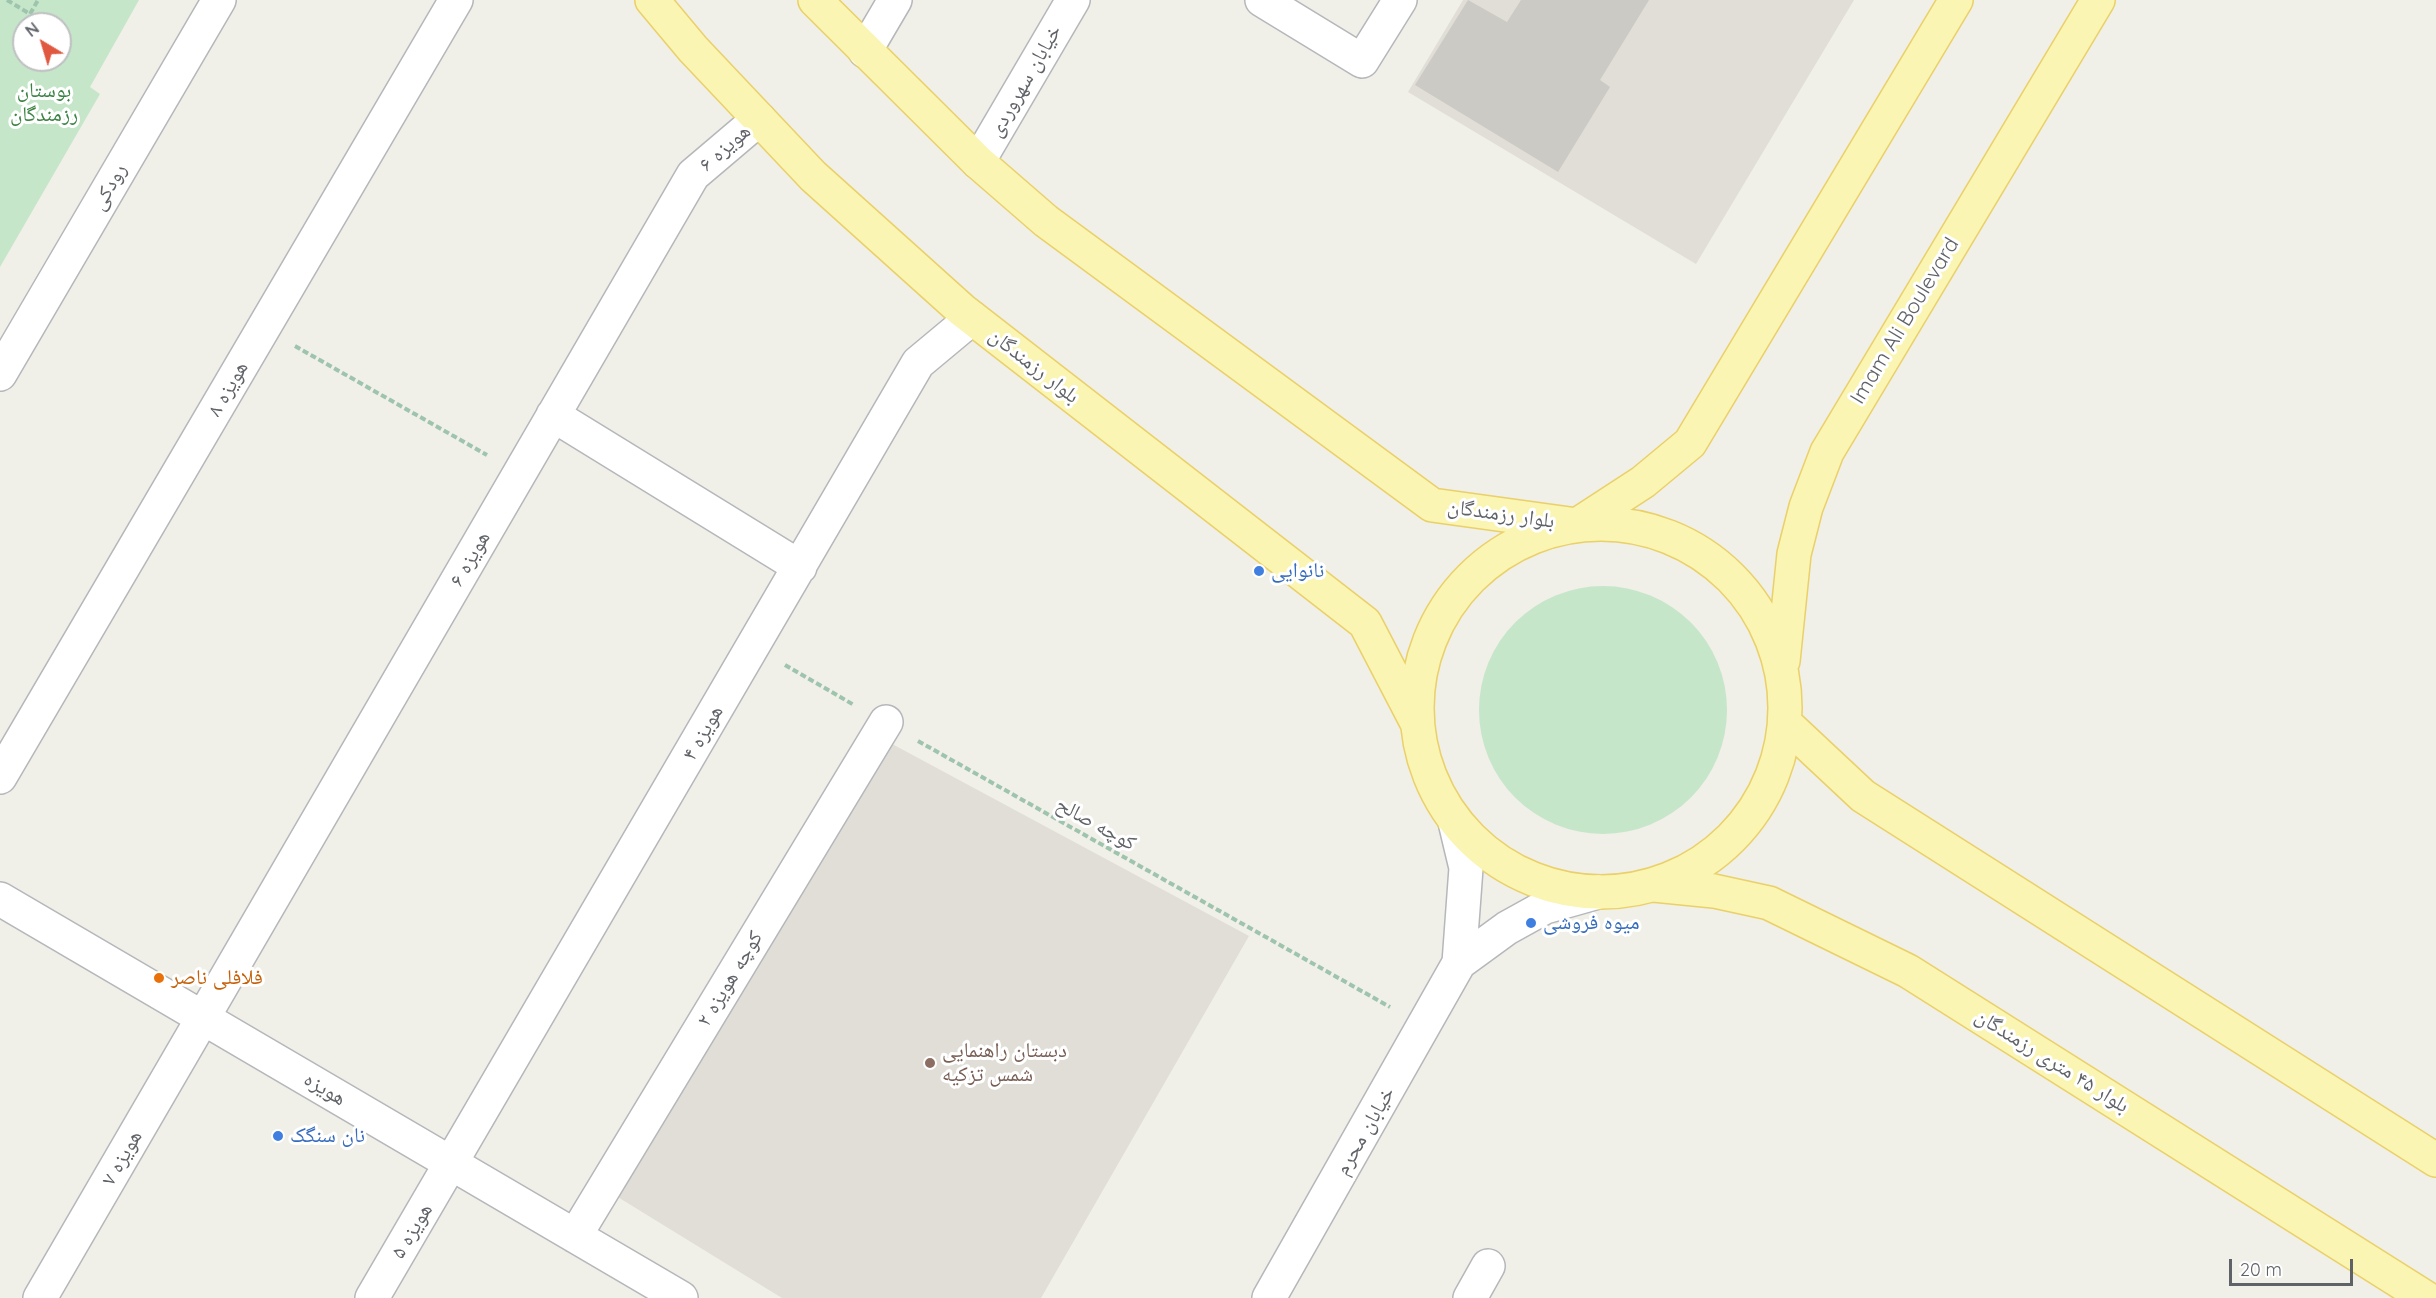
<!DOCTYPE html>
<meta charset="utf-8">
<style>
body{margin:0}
#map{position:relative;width:2436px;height:1298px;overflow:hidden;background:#f0efe8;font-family:Quicksand,sans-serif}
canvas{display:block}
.north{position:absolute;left:12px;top:12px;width:60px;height:60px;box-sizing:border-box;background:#fff;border:2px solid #bfc0c2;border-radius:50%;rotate:322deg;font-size:16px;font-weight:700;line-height:24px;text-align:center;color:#5f6267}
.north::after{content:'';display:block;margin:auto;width:21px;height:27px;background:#e0583f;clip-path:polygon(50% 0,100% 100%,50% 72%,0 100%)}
.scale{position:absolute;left:2229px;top:1259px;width:124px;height:27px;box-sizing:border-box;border:3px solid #5f6267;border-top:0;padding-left:8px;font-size:18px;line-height:21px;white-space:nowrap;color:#5f6267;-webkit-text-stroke:4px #fff;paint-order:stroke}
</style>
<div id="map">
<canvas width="2436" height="1298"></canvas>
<div class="north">N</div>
<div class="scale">20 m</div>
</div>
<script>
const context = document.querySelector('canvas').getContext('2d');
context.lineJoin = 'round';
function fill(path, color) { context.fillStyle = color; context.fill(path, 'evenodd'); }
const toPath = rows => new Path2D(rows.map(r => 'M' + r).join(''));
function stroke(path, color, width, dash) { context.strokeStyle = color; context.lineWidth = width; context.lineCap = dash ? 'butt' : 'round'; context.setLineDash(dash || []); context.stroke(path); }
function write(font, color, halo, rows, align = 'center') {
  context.font = font + ' Quicksand,"Noto Naskh Arabic",sans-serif'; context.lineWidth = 6; context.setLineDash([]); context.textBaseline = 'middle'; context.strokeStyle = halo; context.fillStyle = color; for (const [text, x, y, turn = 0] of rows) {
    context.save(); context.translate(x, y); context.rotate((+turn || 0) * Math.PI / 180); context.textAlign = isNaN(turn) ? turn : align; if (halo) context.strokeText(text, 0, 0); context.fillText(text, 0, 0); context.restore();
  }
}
const education = toPath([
 [1463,0,1854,0,1696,264,1408,92],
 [881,738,1249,936,1041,1298,782,1298,608,1191]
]);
const green = toPath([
 [0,0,139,0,90,87,100,94,0,267],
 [24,24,60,24,60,60,24,60],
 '1479 710a124 124 0 1 1 248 0a124 124 0 1 1-248 0Z'
]);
const building = toPath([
 [1468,0,1507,22,1521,0,1649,0,1600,80,1610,87,1558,172,1415,85]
]);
const path = toPath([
 [7,0,30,14,38,0],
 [295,346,487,455],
 [785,665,854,705],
 [918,741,1390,1007]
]);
const minor = toPath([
 [1262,0,1362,61,1400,0],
 [865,51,895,0],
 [978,162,1073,0],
 [0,374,219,0],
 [553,415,800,567],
 [0,777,456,0],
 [0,899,681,1298],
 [1459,963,1507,928,1545,907,1598,892],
 [575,1236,886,722],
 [40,1298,693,175,759,119],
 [372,1298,918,363,972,318],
 [1269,1298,1459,963,1466,868,1455,822],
 [1470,1298,1488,1266]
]);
const major = toPath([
 [652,0,693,49,813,176,962,310,1365,623,1416,721],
 [815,0,978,162,1046,221,1432,505,1577,525,1643,482,1690,443,1956,0],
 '1417 708a184 184 0 1 1 368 0a184 184 0 1 1-368 0Z',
 [1783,661,1794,554,1806,507,1827,452,2098,0],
 [1785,723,1863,796,2436,1160],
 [1654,885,1714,891,1769,903,1908,971,2426,1298]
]);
const markers = [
 [1259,571,6,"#3f7fe0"],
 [1531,923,6,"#3f7fe0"],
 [159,978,6,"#e8710a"],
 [930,1063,6,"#8d6e63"],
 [278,1136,6,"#3f7fe0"]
];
const streetNames = [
 ["خیابان سهروردی",1025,81,-60],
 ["هویزه ۶",725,148,-41],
 ["رودکی",109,187,-60],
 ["Imam Ali Boulevard",1905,321,-59],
 ["بلوار رزمندگان",1034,366,38],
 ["هویزه ۸",228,389,-60],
 ["بلوار رزمندگان",1501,514,8],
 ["هویزه ۶",470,559,-60],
 ["هویزه ۴",703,733,-60],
 ["کوچه صالح",1096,824,29],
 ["کوچه هویزه ۲",730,979,-59],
 ["بلوار ۴۵ متری رزمندگان",2052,1061,32],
 ["هویزه",325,1089,31],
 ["خیابان محرم",1365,1131,-60],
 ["هویزه ۷",122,1158,-60],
 ["هویزه ۵",412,1231,-59]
];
const parkNames = [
 ["بوستان",44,91],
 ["رزمندگان",44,115]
];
const shopNames = [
 ["نانوایی",1271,571],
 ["میوه فروشی",1543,923],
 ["نان سنگک",290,1136]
];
const foodNames = [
 ["فلافلی ناصر",171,978]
];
const educationNames = [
 ["دبستان راهنمایی",942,1051],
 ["شمس تزکیه",942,1075]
];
fill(education, '#e0ded6');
fill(green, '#c6e6c9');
fill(building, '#cccac4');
stroke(minor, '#b5b7bb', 36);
stroke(major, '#ead068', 36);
stroke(path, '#9ec4ad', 4, [6, 3]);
stroke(minor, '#fff', 33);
stroke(major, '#faf5b3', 33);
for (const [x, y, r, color] of markers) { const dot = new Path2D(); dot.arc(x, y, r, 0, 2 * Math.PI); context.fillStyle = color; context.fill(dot); stroke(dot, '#fff', 2); }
write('21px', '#5f6267', '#fff', streetNames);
write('21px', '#3b8343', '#fff', parkNames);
write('21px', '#366cbe', '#fff', shopNames, 'left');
write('21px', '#c56008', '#fff', foodNames, 'left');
write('21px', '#785e54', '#fff', educationNames, 'left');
</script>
